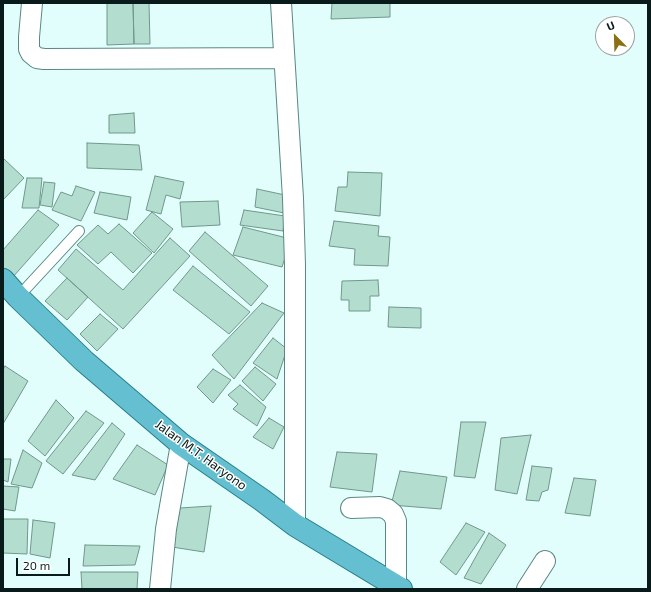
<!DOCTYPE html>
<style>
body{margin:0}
#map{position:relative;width:651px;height:592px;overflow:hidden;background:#e2fefc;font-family:"Exo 2",sans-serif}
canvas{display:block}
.frame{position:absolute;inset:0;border:4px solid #081b1a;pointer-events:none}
.north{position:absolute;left:595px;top:16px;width:40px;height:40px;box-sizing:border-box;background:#fff;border:1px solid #9ca4a3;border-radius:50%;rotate:337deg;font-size:11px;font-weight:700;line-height:16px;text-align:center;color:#081b1a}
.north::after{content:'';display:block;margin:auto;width:14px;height:18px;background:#8c7114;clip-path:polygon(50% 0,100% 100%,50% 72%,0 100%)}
.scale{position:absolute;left:16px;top:558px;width:54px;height:18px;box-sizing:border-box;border:2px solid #081b1a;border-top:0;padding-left:5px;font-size:12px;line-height:14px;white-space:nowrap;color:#081b1a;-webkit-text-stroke:3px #fff;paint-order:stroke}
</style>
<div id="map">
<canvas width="651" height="592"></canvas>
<div class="frame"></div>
<div class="north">U</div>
<div class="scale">20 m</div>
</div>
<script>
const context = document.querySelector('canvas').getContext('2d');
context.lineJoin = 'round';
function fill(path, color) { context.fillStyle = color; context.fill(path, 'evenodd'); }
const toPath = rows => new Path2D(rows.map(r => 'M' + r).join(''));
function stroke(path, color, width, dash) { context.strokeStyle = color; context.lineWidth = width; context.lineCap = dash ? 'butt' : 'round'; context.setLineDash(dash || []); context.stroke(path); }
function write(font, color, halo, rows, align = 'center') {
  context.font = font + ' "Exo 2",sans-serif'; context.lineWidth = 3; context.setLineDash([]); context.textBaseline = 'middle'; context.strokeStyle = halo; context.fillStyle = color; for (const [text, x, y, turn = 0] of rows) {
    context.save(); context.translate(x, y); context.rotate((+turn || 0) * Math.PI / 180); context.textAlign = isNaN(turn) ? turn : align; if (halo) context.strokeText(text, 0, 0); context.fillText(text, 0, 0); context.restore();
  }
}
const building = toPath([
 [107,3,133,3,134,44,107,45,107,3],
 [133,3,149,3,150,44,134,44,133,3],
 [332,3,390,3,390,17,331,19,332,3],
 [134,113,135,133,109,133,109,115,134,113],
 [87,143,139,145,142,170,87,168,87,143],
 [3,158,24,178,3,200,3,158],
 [348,172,382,173,380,216,335,211,338,187,347,187,348,172],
 [155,176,184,182,180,199,166,195,161,214,146,210,155,176],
 [27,178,42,178,39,208,22,208,27,178],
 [44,182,55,183,52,207,40,205,44,182],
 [76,186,95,192,81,221,52,210,61,192,72,196,76,186],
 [257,189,285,195,284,213,255,207,257,189],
 [100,192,131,197,127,220,94,213,100,192],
 [218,201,220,225,182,227,180,202,218,201],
 [38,210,59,225,12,278,3,269,3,250,38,210],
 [244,210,285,216,283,231,240,225,244,210],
 [152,212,173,229,154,253,133,233,152,212],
 [334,221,379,226,378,236,390,237,388,266,354,265,355,249,329,246,334,221],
 [119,224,152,253,133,273,111,252,98,264,77,245,98,225,108,234,119,224],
 [243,227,291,239,282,267,233,255,243,227],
 [205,232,268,286,251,306,189,251,205,232],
 [170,238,190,256,123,329,58,270,76,249,123,290,170,238],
 [193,266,250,312,229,334,173,290,193,266],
 [67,278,88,297,67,320,45,301,67,278],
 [378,280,379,296,370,296,370,311,349,311,349,300,341,300,342,281,378,280],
 [262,303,284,313,234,379,212,355,262,303],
 [389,307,421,308,421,328,388,327,389,307],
 [100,314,118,329,97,351,80,334,100,314],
 [273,338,287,349,277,379,253,363,273,338],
 [5,366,28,381,3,424,3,370,5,366],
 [255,367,276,384,263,401,242,381,255,367],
 [213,369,231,380,213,403,197,387,213,369],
 [240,385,266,407,257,426,233,409,238,404,228,395,240,385],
 [56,400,74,418,45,456,28,441,56,400],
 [86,411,104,423,63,474,46,461,86,411],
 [269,418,284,427,273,449,253,437,269,418],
 [461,422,486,422,475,478,454,476,461,422],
 [112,423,125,434,95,480,72,475,112,423],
 [531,435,517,494,495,490,501,438,531,435],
 [137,445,168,465,155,495,113,479,137,445],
 [23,450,42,463,32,488,11,484,23,450],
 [337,452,377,454,372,492,330,487,337,452],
 [3,459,11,459,8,482,3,480,3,459],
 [532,466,552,468,548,490,542,492,539,501,526,500,532,466],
 [400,471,447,477,441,509,391,505,400,471],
 [574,478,596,480,590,516,565,513,574,478],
 [3,486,19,487,15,511,3,509,3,486],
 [211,506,204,552,172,547,180,508,211,506],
 [3,519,28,519,27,554,3,553,3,519],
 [33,520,55,523,50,558,30,554,33,520],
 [466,523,485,532,456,575,440,562,466,523],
 [489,533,506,545,481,584,464,578,489,533],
 [85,545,140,546,135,565,83,566,85,545],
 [81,572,138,572,137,589,82,589,81,572]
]);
const service = toPath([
 [18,297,79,231]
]);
const minor = toPath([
 [32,3,29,37,29,49,31,53,37,58,44,59,284,58],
 [281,3,293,198,295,265,295,525],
 [351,508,380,507,387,509,393,514,396,521,396,586],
 [160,589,166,529,181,444],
 [527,589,545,561]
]);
const trunk = toPath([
 [3,280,18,297,84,361,181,444,262,500,295,525,401,589]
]);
const streetNames = [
 ["Jalan M.T. Haryono",201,455,36]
];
fill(building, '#b3decf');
stroke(building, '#6f988a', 1);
stroke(service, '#5a8785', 12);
stroke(minor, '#5a8785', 22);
stroke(trunk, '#2a7c89', 24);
stroke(service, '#fff', 10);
stroke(minor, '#fff', 20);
stroke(trunk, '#64c0d0', 22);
write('13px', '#081b1a', '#fff', streetNames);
</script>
